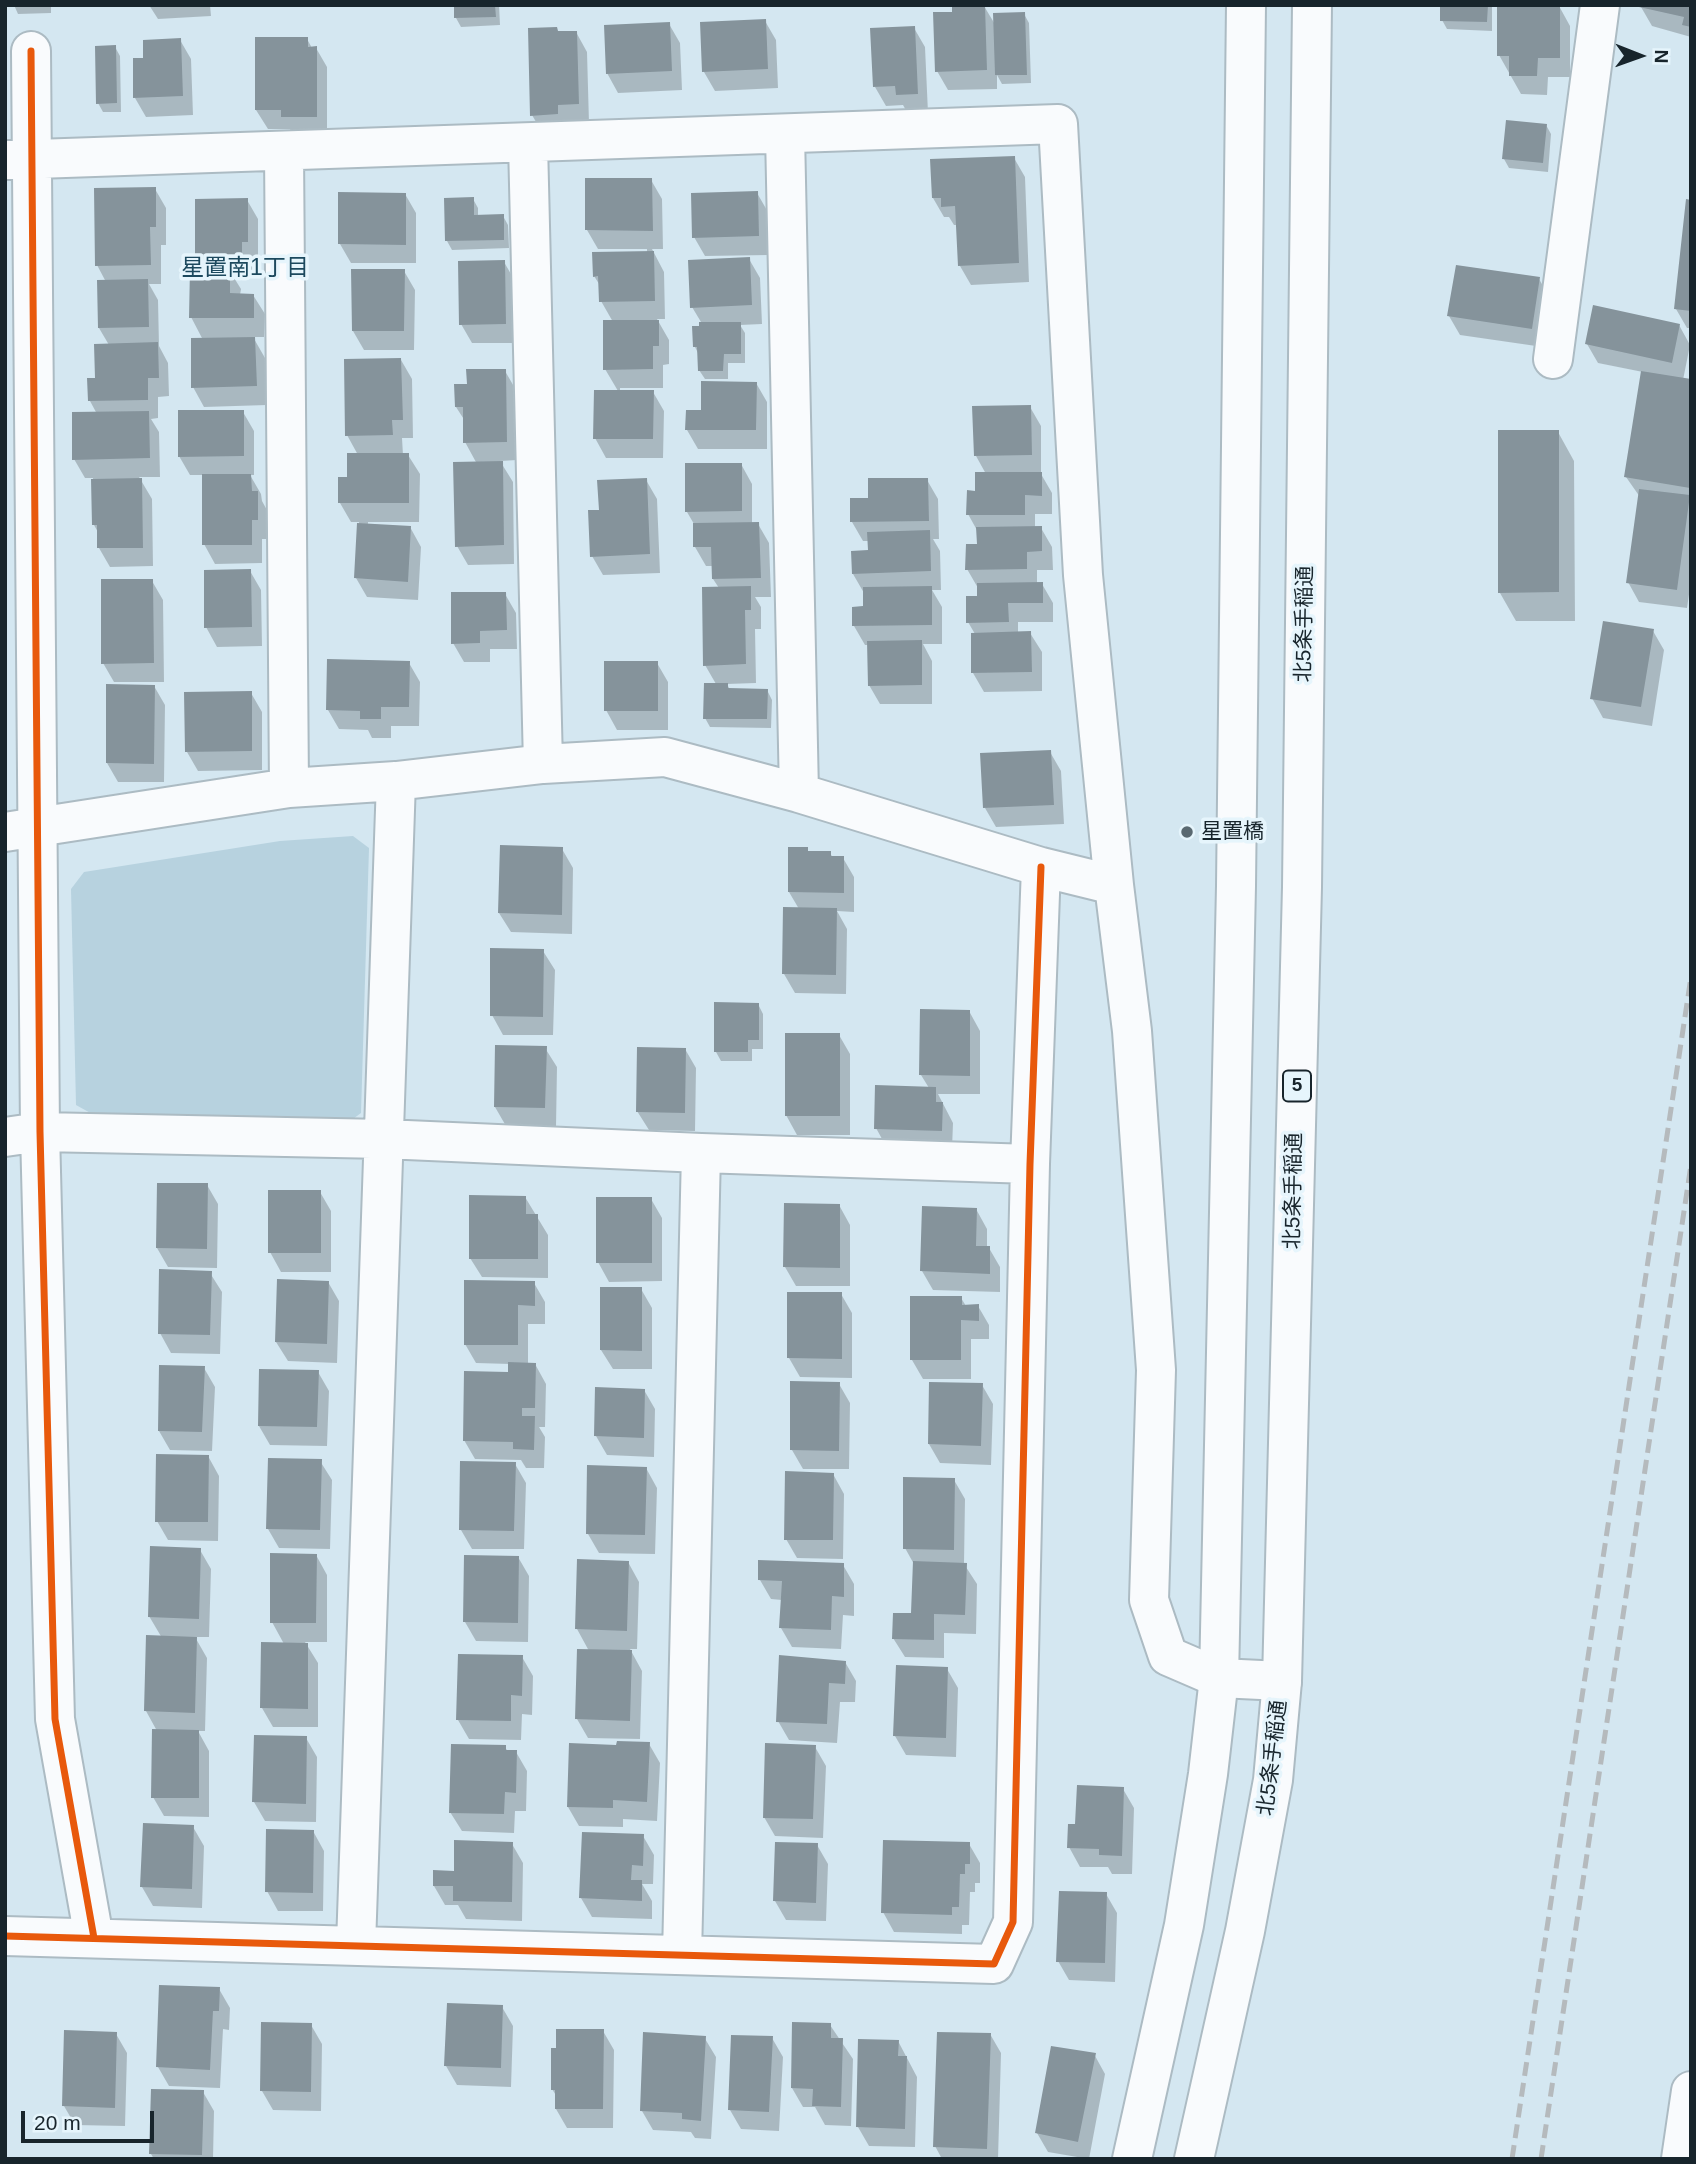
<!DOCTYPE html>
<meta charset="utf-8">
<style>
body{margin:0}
#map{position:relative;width:1696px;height:2164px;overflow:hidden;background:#d4e7f1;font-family:Helvetica,sans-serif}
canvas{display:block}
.frame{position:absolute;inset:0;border:7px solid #18252c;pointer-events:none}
.north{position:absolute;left:1605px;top:21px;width:70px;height:70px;-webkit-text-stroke:5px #e6f5fc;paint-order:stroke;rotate:91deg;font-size:19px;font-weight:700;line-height:28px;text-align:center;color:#18252c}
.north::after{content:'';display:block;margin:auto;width:24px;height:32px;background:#18252c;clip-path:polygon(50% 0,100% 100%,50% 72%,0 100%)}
.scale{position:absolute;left:21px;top:2111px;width:133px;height:32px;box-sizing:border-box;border:4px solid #18252c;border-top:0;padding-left:9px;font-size:21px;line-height:24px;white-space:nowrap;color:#18252c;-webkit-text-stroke:5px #e6f5fc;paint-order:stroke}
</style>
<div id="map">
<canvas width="1696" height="2164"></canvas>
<div class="frame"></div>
<div class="north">N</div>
<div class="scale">20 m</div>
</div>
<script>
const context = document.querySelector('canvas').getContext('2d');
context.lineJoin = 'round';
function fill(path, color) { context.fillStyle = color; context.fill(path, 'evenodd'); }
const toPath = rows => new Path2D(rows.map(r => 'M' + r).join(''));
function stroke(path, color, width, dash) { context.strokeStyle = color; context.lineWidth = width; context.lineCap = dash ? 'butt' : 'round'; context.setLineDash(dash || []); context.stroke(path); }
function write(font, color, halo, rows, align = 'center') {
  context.font = font + ' Helvetica,"Noto Sans JP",sans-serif'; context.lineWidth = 7; context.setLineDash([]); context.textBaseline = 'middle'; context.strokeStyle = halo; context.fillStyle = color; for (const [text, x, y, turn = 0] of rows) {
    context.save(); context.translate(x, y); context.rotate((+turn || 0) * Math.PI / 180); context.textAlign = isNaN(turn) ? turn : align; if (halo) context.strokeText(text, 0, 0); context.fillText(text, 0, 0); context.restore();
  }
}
const green = toPath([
 [353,836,369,848,361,1113,346,1124,94,1115,76,1105,71,889,84,872,280,841]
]);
const shadow = toPath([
 [14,5,51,5,51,13,18,14],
 [149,5,210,5,211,16,158,19],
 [455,5,499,5,500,25,461,27,456,18],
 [1442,5,1492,5,1492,31,1447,29,1442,20],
 [1511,5,1561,5,1559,6,1570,26,1570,77,1548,77,1547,95,1521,94,1499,55],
 [1691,5,1691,37,1652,26,1641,7],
 [984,6,996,26,1024,14,1029,23,1031,83,1002,84,997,75,997,89,948,90,937,71,954,13],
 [765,21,776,40,778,88,715,91,704,72,702,24],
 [669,24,680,43,682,90,618,93,607,73],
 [914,28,925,47,928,113,908,114,903,105,886,106,875,87],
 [576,32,587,52,589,123,543,134,532,115,558,33],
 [307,39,312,48,316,48,327,67,327,135,293,135,290,129,268,129,256,110],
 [180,40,191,59,193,115,146,117,135,98,145,60],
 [115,47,120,56,121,112,103,112,98,103],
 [1546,125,1551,134,1548,172,1509,168,1504,159],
 [1014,158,1025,177,1029,282,971,285,960,266,958,225,954,225,949,217,944,217,933,198],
 [651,180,662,199,663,249,652,249,664,272,665,319,657,319,669,340,669,364,663,365,663,388,620,388,620,391,653,392,664,411,663,458,606,458,595,438,618,391,605,369,613,322,601,301,601,287,594,276,647,252,647,249,598,249,587,230],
 [155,189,166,208,166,245,161,245,161,284,149,284,158,300,159,346,168,363,169,396,158,397,158,418,151,419,159,432,160,477,139,477,152,499,153,566,110,567,99,548,99,534,94,525,93,478,85,478,74,459,97,414,90,401,109,345,99,328,106,282,97,265],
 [757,193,768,212,769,255,705,256,694,237],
 [405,194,416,213,416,263,351,263,340,244],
 [473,199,478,208,478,217,503,216,508,225,509,248,452,250,447,241],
 [247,200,258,219,258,261,252,260,252,272,231,273,241,289,240,295,253,295,265,314,264,337,253,337,265,358,267,405,204,407,193,387,203,340,191,317,206,270,197,254],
 [1691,201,1691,328,1687,328,1676,309],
 [749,259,760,278,762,324,740,325,745,333,745,363,728,363,728,379,705,379,699,370,699,355,695,347,701,322,692,307],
 [504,262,515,281,516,343,472,343,461,324],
 [404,271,415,290,414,350,364,350,353,331],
 [1539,279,1550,298,1543,347,1460,335,1449,316],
 [1679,325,1690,345,1683,380,1691,381,1691,581,1687,608,1639,602,1628,582,1640,497,1626,477,1643,372,1598,363,1587,344],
 [401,360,412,379,413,438,402,438,403,455,408,455,420,474,419,522,368,522,368,525,410,527,421,547,418,600,367,597,356,578,359,522,351,522,340,503,358,455,347,435],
 [505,371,516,390,517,460,500,461,513,482,514,564,468,565,457,546,477,464,465,442,465,421,456,407,469,386],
 [756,383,767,402,767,449,698,449,687,430,703,412],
 [1030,407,1041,426,1041,474,1052,493,1052,514,1035,514,1035,528,1041,528,1052,547,1053,570,1037,570,1037,584,1042,584,1053,603,1053,622,1018,622,1018,634,1030,633,1042,652,1042,691,984,692,973,673,975,634,968,622,979,598,978,588,967,569,979,545,978,532,968,514,986,474,976,456],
 [243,412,254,431,254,475,250,475,261,494,262,501,268,512,268,539,262,539,262,563,215,564,204,544,203,475,190,475,179,456],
 [1558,432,1574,461,1575,621,1516,621,1500,593],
 [741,464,752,484,752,524,758,524,769,543,771,597,755,597,761,607,761,629,755,629,756,683,727,684,730,690,767,690,772,700,771,728,710,727,705,718,716,684,705,665,719,588,713,579,713,566,706,566,695,547,694,524,687,512],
 [646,480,657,499,660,573,603,575,592,556,601,512],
 [927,480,938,499,939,539,933,539,940,551,941,590,932,590,942,607,942,644,923,644,932,661,932,704,880,704,869,685,869,645,865,645,854,626,865,608,864,593,853,574,870,552,869,541,863,541,852,522,870,500],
 [250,571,261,590,262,646,217,647,206,627],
 [152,581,163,600,164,682,114,682,103,663],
 [505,594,516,613,517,649,490,649,490,662,464,662,453,643],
 [1653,631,1664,650,1652,726,1603,718,1592,698],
 [409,663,420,682,419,726,391,726,391,738,372,738,368,730,339,729,328,710],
 [657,663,668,682,668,730,617,730,606,710],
 [154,686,165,705,164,782,118,782,107,763],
 [251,693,262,712,262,770,198,771,187,752],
 [1050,752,1061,771,1064,824,996,827,985,808],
 [562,849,573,868,572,934,511,932,499,913],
 [809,853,830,853,833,858,843,858,854,877,854,912,837,911,847,929,846,994,795,993,784,974,799,909,789,892],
 [543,951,555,970,553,1035,503,1035,492,1015],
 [758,1004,763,1014,763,1049,752,1049,752,1061,721,1061,716,1052],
 [969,1011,980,1031,980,1094,938,1094,953,1123,952,1149,887,1148,876,1128,929,1088,921,1075],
 [839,1035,850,1054,850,1135,797,1135,786,1115],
 [545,1048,557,1067,556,1127,506,1126,495,1107],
 [685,1049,696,1068,695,1131,649,1130,637,1111],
 [207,1185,218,1204,217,1268,168,1267,157,1248],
 [320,1192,331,1211,331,1272,281,1272,270,1252],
 [525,1197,548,1235,548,1278,482,1277,470,1258],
 [651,1199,662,1218,662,1281,609,1282,598,1262],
 [839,1205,850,1225,850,1286,796,1286,785,1267],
 [976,1209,987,1229,987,1248,989,1248,1000,1267,1000,1292,933,1290,922,1271],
 [210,1273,222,1292,220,1354,171,1353,160,1333],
 [328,1282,339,1301,337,1363,288,1361,276,1342],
 [534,1283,545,1302,545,1324,528,1324,528,1364,535,1364,546,1384,545,1427,539,1427,545,1437,544,1468,526,1468,521,1460,475,1459,464,1440,510,1374,510,1364,476,1363,465,1344],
 [641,1289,652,1308,652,1369,613,1369,601,1350],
 [841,1294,852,1313,852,1378,800,1377,789,1358],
 [961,1298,966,1306,978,1306,989,1325,989,1339,971,1339,971,1379,923,1379,912,1360],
 [204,1368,215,1387,212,1451,170,1450,159,1431],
 [318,1372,329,1391,327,1446,270,1445,259,1426],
 [839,1384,850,1403,849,1469,803,1469,792,1450],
 [982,1385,993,1404,991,1465,940,1463,929,1444],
 [644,1390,655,1409,654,1457,607,1455,596,1436],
 [208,1456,219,1476,218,1541,168,1540,157,1521],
 [320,1461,332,1480,330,1549,279,1548,268,1529],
 [515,1464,526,1483,524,1549,472,1549,461,1530],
 [646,1468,657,1488,655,1554,599,1553,588,1534],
 [833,1474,844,1494,843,1559,797,1558,786,1539],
 [954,1480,965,1499,964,1564,977,1584,976,1634,944,1633,944,1658,905,1657,893,1638,913,1615,915,1566,905,1548],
 [200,1550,211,1569,209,1637,195,1637,207,1658,205,1731,198,1731,209,1751,209,1817,164,1816,153,1797,157,1731,146,1711,162,1638,149,1616],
 [316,1555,327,1575,327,1642,305,1642,318,1663,318,1727,273,1727,262,1708,284,1644,272,1622],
 [518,1557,529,1576,528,1642,476,1641,465,1622],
 [628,1562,639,1582,637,1649,630,1649,642,1671,640,1739,588,1738,577,1719,589,1651,577,1629],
 [843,1565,854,1584,854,1616,843,1615,841,1649,792,1647,781,1628,782,1600,771,1599,760,1580],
 [522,1657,533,1676,532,1715,522,1714,521,1740,469,1739,458,1720],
 [845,1662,856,1681,855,1702,840,1702,837,1743,789,1740,778,1721],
 [947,1669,958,1688,956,1757,906,1755,895,1736],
 [306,1738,317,1757,316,1822,265,1821,254,1802],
 [649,1744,660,1763,657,1821,623,1819,623,1827,579,1826,568,1807],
 [505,1747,508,1752,516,1752,527,1771,526,1811,515,1811,514,1833,462,1831,450,1812],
 [815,1747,826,1766,823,1838,775,1836,764,1817],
 [1123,1789,1134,1808,1132,1874,1112,1874,1108,1867,1080,1867,1069,1847],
 [193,1827,204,1846,202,1908,153,1906,142,1887],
 [313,1831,324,1851,323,1911,278,1911,267,1891],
 [643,1836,654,1855,653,1884,642,1884,652,1901,652,1919,592,1917,581,1898],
 [512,1844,523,1863,522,1921,466,1919,458,1905,445,1905,434,1886],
 [969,1844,980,1863,980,1883,975,1883,975,1892,970,1892,969,1925,962,1925,962,1934,894,1932,883,1912],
 [817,1845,828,1864,826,1921,786,1920,775,1901],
 [1106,1894,1117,1913,1115,1982,1069,1980,1058,1961],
 [219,1989,230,2008,229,2030,223,2029,220,2088,169,2086,158,2067],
 [502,2007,513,2026,511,2087,457,2085,446,2066],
 [311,2025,322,2044,321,2111,273,2110,262,2091],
 [830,2025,853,2059,851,2126,825,2125,815,2107,803,2107,792,2088],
 [603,2031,614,2050,613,2128,567,2128,556,2109,557,2097,552,2089],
 [116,2034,127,2053,125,2126,75,2125,64,2106],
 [990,2034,1001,2053,998,2159,942,2159,935,2146],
 [704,2037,716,2057,711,2139,695,2138,691,2132,653,2130,642,2111],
 [772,2038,783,2057,779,2131,741,2129,730,2110],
 [898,2041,917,2077,915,2147,869,2146,858,2127],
 [1094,2054,1105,2074,1089,2159,1048,2152,1037,2133],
 [203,2092,214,2111,213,2159,154,2159,151,2154]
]);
const building = toPath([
 [454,5,495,5,496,17,454,18],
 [985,5,987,70,935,72,933,12,952,12,952,6],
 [1440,5,1488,5,1487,22,1440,21],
 [1497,5,1560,5,1560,58,1538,58,1537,76,1509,76,1509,56,1497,56],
 [1640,5,1691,5,1691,27,1682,25,1684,17,1639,7],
 [1025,12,1027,75,995,75,993,13],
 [766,19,768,69,702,72,700,22],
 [670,22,672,71,606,74,604,25],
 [915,26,918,94,896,95,895,86,873,87,870,28],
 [557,27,558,31,577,31,579,104,558,105,558,114,530,116,528,28],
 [255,37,308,37,308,47,317,46,317,117,281,117,281,110,255,110],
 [181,38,183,96,133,98,133,58,143,58,143,40],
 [116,45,117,103,96,104,95,46],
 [1506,120,1547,124,1543,163,1502,159],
 [1015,156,1019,263,958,266,955,206,941,207,941,198,932,198,930,159],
 [585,178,652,178,653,231,585,230],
 [156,187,156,227,150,227,151,265,95,266,94,188],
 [758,191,759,236,692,238,691,193],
 [338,192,406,193,406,245,338,244],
 [474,197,474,215,504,214,504,240,445,241,444,198],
 [248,198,248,242,242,242,242,254,195,254,195,199],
 [1686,199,1691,200,1691,311,1674,309],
 [654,251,655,301,599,302,598,276,593,277,592,252],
 [750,257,752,305,690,308,688,260],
 [505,260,506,324,459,325,458,261],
 [1456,265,1540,277,1532,329,1447,316],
 [190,268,230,268,230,293,254,294,254,318,189,318],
 [351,269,405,269,404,331,352,331],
 [148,279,149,327,98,328,97,280],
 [1593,305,1680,324,1672,363,1585,344],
 [603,320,659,320,659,346,653,346,653,369,603,370],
 [699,322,741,322,741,354,724,354,723,371,698,371,697,347,693,347,692,326,699,326],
 [255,337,257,386,191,388,191,338],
 [158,342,159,378,148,378,148,400,88,401,87,378,95,378,94,344],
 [401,358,403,420,392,420,393,435,345,436,344,359],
 [466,369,506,369,507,442,463,443,463,407,455,407,454,384,467,384],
 [1641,371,1691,379,1690,488,1624,477],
 [701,381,757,382,756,430,685,430,686,410,701,410],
 [594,390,654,390,653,439,593,439],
 [1031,405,1032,455,974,456,972,406],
 [178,410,244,410,244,456,178,457],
 [149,411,150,458,72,460,72,412],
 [1498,430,1559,430,1559,592,1498,593],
 [347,453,409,453,409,503,338,503,338,477,347,477],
 [503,461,504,545,455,547,453,462],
 [685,463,742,463,742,511,685,512],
 [975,472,1042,472,1042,496,1025,495,1025,515,966,515,967,490,975,491],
 [202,474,251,474,252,491,258,491,258,520,252,520,252,545,202,545],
 [142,478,143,548,97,548,97,525,92,525,91,479],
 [647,478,650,554,590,557,588,510,599,510,597,480],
 [868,478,928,478,929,521,850,522,850,498,868,498],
 [1639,489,1690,495,1677,590,1626,583],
 [759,522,761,578,712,579,711,547,693,547,693,523],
 [357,523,411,526,408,582,354,578],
 [1042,526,1042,551,1027,552,1027,569,965,570,966,544,977,544,976,527],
 [930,530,931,571,852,574,851,551,868,550,867,532],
 [251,569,252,627,204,628,204,570],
 [101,579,153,579,154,663,101,664],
 [1043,582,1043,603,1008,603,1009,622,966,623,966,596,977,596,977,583],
 [751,586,751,610,745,610,746,664,703,666,702,587],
 [932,586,932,625,852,626,852,607,863,606,863,587],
 [451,592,506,592,507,630,480,631,480,643,451,644],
 [1603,621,1654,629,1641,707,1590,699],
 [1031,631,1032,672,971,673,971,633],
 [922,640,922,685,868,686,867,641],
 [327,659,410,661,409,707,381,707,381,719,360,719,360,711,326,710],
 [604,661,658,661,658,711,604,711],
 [704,683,728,683,728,688,768,689,767,719,703,719],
 [106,684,155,685,154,764,106,763],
 [252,691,252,751,185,752,184,692],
 [1051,750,1054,805,983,808,980,753],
 [500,845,563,847,562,915,498,913],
 [788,847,808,847,808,851,831,851,831,856,844,856,844,893,788,892],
 [783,907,837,908,836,975,782,974],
 [490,948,544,949,543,1017,490,1016],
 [714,1002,759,1003,759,1040,748,1040,748,1052,714,1052],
 [920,1009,970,1010,970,1076,919,1075],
 [785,1033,840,1033,840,1116,785,1116],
 [495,1045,547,1046,545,1108,494,1107],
 [637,1047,686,1048,685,1113,636,1112],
 [875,1085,936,1087,936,1102,943,1102,942,1131,874,1129],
 [157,1183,208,1183,207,1249,156,1248],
 [268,1190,321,1190,321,1253,268,1253],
 [469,1195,526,1196,526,1214,538,1214,538,1259,469,1259],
 [596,1197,652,1197,652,1263,596,1263],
 [784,1203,840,1204,840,1268,783,1267],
 [922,1206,977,1208,976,1246,990,1246,990,1274,920,1271],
 [159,1269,212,1271,210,1335,158,1334],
 [277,1279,329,1281,327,1344,275,1342],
 [464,1280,535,1281,535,1306,518,1305,518,1345,464,1345],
 [600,1287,642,1287,642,1351,600,1350],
 [787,1292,842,1292,842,1359,787,1358],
 [910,1296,962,1296,962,1305,979,1304,979,1321,961,1320,961,1360,910,1360],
 [508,1362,536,1363,535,1408,522,1408,522,1416,535,1416,534,1450,513,1449,513,1442,463,1441,464,1371,508,1372],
 [159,1365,205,1366,202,1432,158,1431],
 [259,1369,319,1370,317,1427,258,1426],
 [790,1381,840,1382,839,1451,790,1450],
 [929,1382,983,1383,981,1446,928,1444],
 [595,1387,645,1389,644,1438,594,1436],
 [156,1454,209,1455,208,1522,155,1522],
 [268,1458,322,1459,320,1530,266,1529],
 [460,1461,516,1462,514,1531,459,1530],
 [587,1465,647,1467,645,1535,586,1534],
 [785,1471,834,1473,833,1540,784,1540],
 [903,1477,955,1478,954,1550,903,1549],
 [150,1546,201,1548,199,1619,148,1617],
 [270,1553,317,1554,316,1623,270,1623],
 [464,1555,519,1556,518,1623,463,1622],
 [577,1559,629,1561,627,1631,575,1629],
 [758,1560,844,1563,844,1597,832,1596,831,1630,779,1628,782,1581,758,1580],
 [913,1561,967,1563,965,1615,934,1614,934,1640,892,1639,893,1613,911,1613],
 [146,1635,197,1637,195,1713,144,1711],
 [261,1642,308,1643,308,1709,260,1708],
 [577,1649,632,1650,630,1721,575,1719],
 [458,1654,523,1655,522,1696,511,1695,511,1721,456,1720],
 [779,1655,846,1661,845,1684,829,1683,827,1724,776,1722],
 [896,1665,948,1667,946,1738,893,1736],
 [152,1729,199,1730,199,1798,151,1798],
 [254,1735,307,1736,306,1804,252,1802],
 [617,1741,650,1742,647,1802,613,1800,613,1808,567,1807,569,1743,616,1745],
 [765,1743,816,1745,813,1819,763,1818],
 [451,1744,506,1745,506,1750,517,1750,516,1793,505,1792,504,1814,449,1813],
 [1077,1785,1124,1787,1122,1856,1099,1855,1099,1849,1067,1848,1068,1824,1075,1824],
 [143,1823,194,1825,192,1889,140,1887],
 [266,1829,314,1830,313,1893,265,1892],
 [582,1832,644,1834,643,1866,632,1865,631,1880,642,1880,642,1901,579,1898],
 [454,1840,513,1842,512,1902,453,1901,453,1886,433,1886,433,1870,454,1871],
 [883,1840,970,1842,970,1864,965,1864,965,1874,960,1874,959,1907,952,1907,952,1915,881,1913],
 [775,1842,818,1843,816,1903,773,1901],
 [1059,1891,1107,1892,1105,1963,1056,1962],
 [159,1985,220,1987,219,2011,213,2011,210,2070,156,2067],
 [447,2003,503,2005,501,2068,444,2066],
 [261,2022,312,2023,311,2092,260,2091],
 [792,2022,831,2023,831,2038,843,2038,841,2107,812,2106,813,2089,791,2088],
 [556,2029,604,2029,603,2109,555,2109,555,2090,551,2090,551,2048,556,2048],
 [64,2030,117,2032,115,2108,62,2106],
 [643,2032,706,2036,701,2121,682,2119,682,2113,640,2111],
 [937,2032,991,2033,987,2149,933,2147],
 [731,2035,773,2036,769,2112,728,2110],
 [858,2039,899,2040,898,2056,907,2056,905,2129,856,2127],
 [1051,2046,1096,2053,1078,2142,1035,2133],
 [151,2089,204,2090,202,2155,149,2154]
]);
const minor = toPath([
 [31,51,40,1132,55,1719,94,1938],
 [785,134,799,793],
 [528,143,543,764],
 [284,151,289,788],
 [7,160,1058,124,1083,575,1114,885],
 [1553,359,1600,5],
 [5,832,289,788,396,781,543,764,665,757,799,793,1041,867,1114,885,1132,1031,1156,1370,1149,1600,1168,1656,1219,1678,1282,1681],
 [5,1137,40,1132,384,1139,701,1153,1030,1164],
 [5,1936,994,1964,1013,1922,1030,1164,1041,867],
 [356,1945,396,781],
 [682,1955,701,1153],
 [1681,2159,1691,2091]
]);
const highway = toPath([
 [1132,2159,1184,1925,1208,1774,1219,1678,1236,886,1246,5],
 [1194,2159,1245,1931,1273,1780,1282,1681,1302,887,1312,5]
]);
const rail = toPath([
 [1512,2159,1691,977],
 [1541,2159,1691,1165]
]);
const cycleway = toPath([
 [31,51,40,1132,55,1719,94,1938],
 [5,1936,994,1964,1013,1922,1030,1164,1041,867]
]);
const markers = [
 [1187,832,7,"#5a6971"]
];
const shields = [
 [1297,1086,28]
];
const shieldNames = [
 ["5",1297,1086]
];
const streetNames = [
 ["北5条手稲通",1305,624,-89],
 ["北5条手稲通",1294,1191,-89],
 ["北5条手稲通",1273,1758,-83]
];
const poiNames = [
 ["星置橋",1201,832]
];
const neighbourhoodNames = [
 ["星置南1丁目",245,269]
];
fill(green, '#b7d2df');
fill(shadow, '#0003');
fill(building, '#85939b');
stroke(minor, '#acbbc3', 42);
stroke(highway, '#acbbc3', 42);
stroke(minor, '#f9fbfd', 38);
stroke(highway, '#f9fbfd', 38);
stroke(rail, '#b5babd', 5, [14, 7]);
stroke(cycleway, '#e8590c', 7);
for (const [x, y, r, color] of markers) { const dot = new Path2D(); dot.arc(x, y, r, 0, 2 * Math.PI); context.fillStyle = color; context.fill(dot); stroke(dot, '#e6f5fc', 2.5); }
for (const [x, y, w] of shields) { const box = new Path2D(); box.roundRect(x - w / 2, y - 15.5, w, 31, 5); context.fillStyle = '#e6f5fc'; context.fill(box); stroke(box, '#18252c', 2); }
write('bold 19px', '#18252c', null, shieldNames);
write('21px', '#18252c', '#e6f5fc', streetNames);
write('21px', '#18252c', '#e6f5fc', poiNames, 'left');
write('23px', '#1c495e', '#e6f5fc', neighbourhoodNames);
</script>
